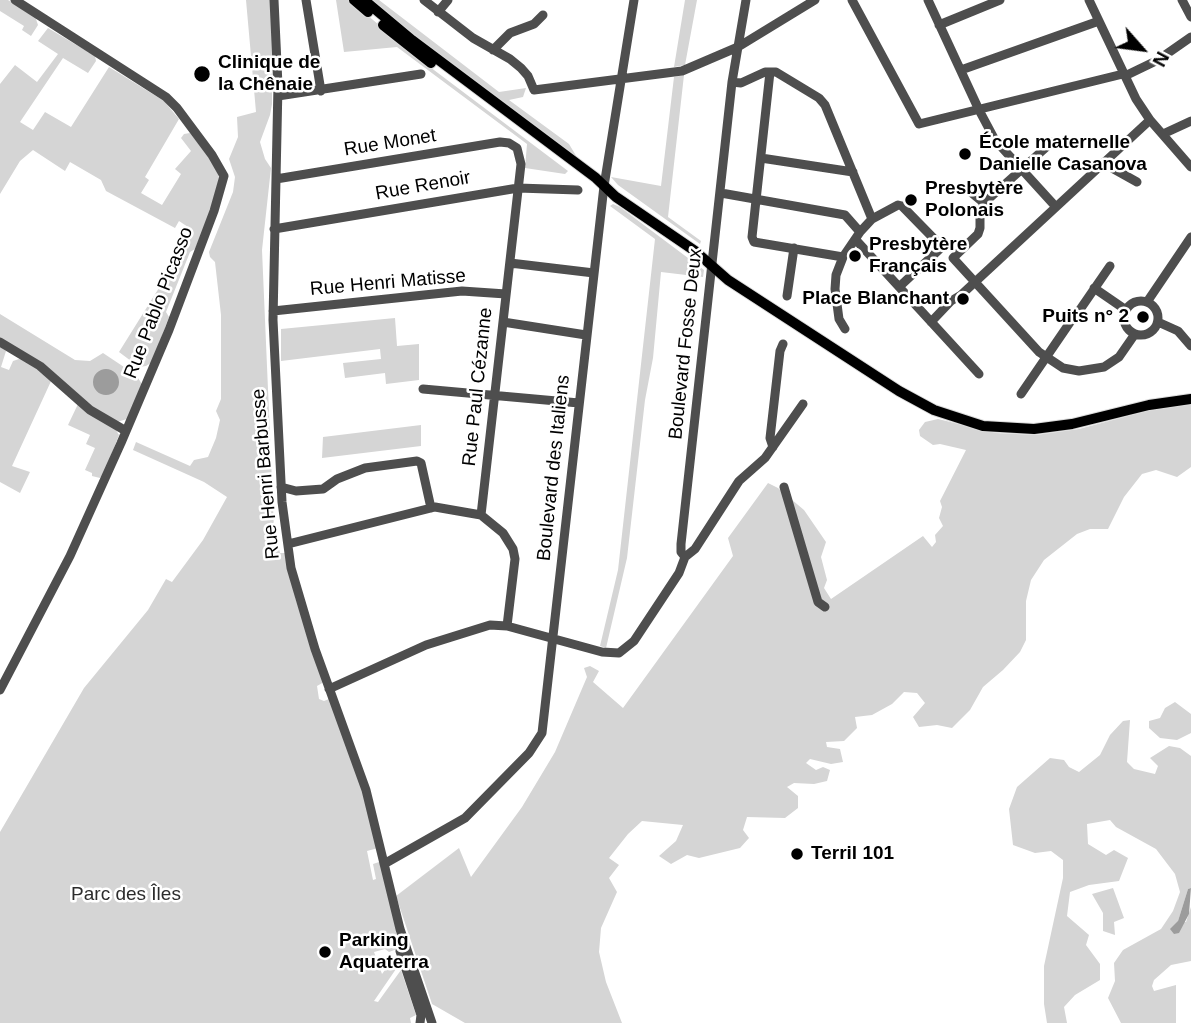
<!DOCTYPE html>
<meta charset="utf-8">
<style>
body{margin:0}
#map{position:relative;width:1191px;height:1023px;overflow:hidden;background:#fff;font-family:Arial,sans-serif}
canvas{display:block}
.north{position:absolute;left:1107px;top:14px;width:70px;height:70px;-webkit-text-stroke:5px #fff;paint-order:stroke;rotate:118deg;font-size:19px;font-weight:700;line-height:28px;text-align:center;color:#000}
.north::after{content:'';display:block;margin:auto;width:24px;height:32px;background:#000;clip-path:polygon(50% 0,100% 100%,50% 72%,0 100%)}
</style>
<div id="map">
<canvas width="1191" height="1023"></canvas>
<div class="north">N</div>
</div>
<script>
const context = document.querySelector('canvas').getContext('2d');
context.lineJoin = 'round';
function fill(path, color) { context.fillStyle = color; context.fill(path, 'evenodd'); }
const toPath = rows => new Path2D(rows.map(r => 'M' + r).join(''));
function stroke(path, color, width, dash) { context.strokeStyle = color; context.lineWidth = width; context.lineCap = dash ? 'butt' : 'round'; context.setLineDash(dash || []); context.stroke(path); }
function write(font, color, halo, rows, align = 'center') {
  context.font = font + ' Arial,sans-serif'; context.lineWidth = 5; context.setLineDash([]); context.textBaseline = 'middle'; context.strokeStyle = halo; context.fillStyle = color; for (const [text, x, y, turn = 0] of rows) {
    context.save(); context.translate(x, y); context.rotate((+turn || 0) * Math.PI / 180); context.textAlign = isNaN(turn) ? turn : align; if (halo) context.strokeText(text, 0, 0); context.fillText(text, 0, 0); context.restore();
  }
}
const green = toPath([
 [0,0,8,0,35,16,38,25,31,36,22,30,24,26,0,11],
 [246,0,270,0,275,82,272,85,272,104,270,115,260,142,265,159,271,168,262,250,274,529,280,553,286,553,296,600,324,682,317,686,319,699,324,701,329,699,361,785,378,848,367,851,373,880,376,879,373,864,379,862,381,864,398,932,396,936,399,946,397,949,389,952,385,949,374,952,382,974,385,970,396,967,396,969,374,1001,378,1002,401,970,416,1015,410,1018,411,1023,0,1023,0,832,84,688,148,610,166,579,172,582,203,540,227,497,204,482,133,450,136,442,190,466,194,460,208,457,216,438,220,420,216,411,221,399,221,315,215,262,210,257,209,252,233,192,235,177,229,159,238,137,237,117,256,112],
 [336,0,349,0,426,64,568,171,565,174,525,168,527,144,397,47,344,52],
 [370,0,379,0,499,92,526,88,523,97,509,100,569,144,578,159,433,52],
 [685,0,697,0,685,65,674,67],
 [48,28,95,56,96,61,88,73,63,58,20,122,33,130,45,112,71,127,109,67,164,101,179,119,145,177,149,180,141,193,162,205,181,174,175,169,191,151,181,138,184,134,190,133,218,169,220,188,195,249,190,252,166,312,169,317,152,362,146,366,139,367,119,352,182,251,191,229,179,221,175,228,106,191,101,180,70,162,65,171,33,150,20,161,0,194,0,84,15,65,37,82,58,54,38,41],
 [684,75,668,217,701,241,700,244,618,185,611,177,661,186,674,77],
 [613,204,620,207,704,270,703,277,661,272,653,358,645,400,627,558,606,648,600,646,618,570,655,239,610,206],
 [0,314,75,360,90,361,103,353,136,375,142,384,127,419,117,422,95,409,45,366,0,339],
 [395,318,397,346,419,344,419,380,386,384,385,373,345,378,343,363,381,359,380,349,281,361,281,329],
 [0,346,6,351,1,367,9,370,13,361,22,358,52,379,12,466,30,472,20,493,0,482],
 [78,404,116,430,119,435,104,473,100,478,92,476,92,473,85,470,95,448,86,444,90,435,68,425],
 [1191,404,1191,467,1177,477,1156,470,1142,474,1124,497,1108,529,1090,529,1077,534,1044,560,1031,580,1026,601,1026,640,1020,652,1003,670,983,687,970,710,952,728,937,725,919,727,913,717,925,703,917,693,904,692,892,704,872,715,855,717,857,728,844,741,826,742,827,747,840,749,843,762,831,764,810,759,806,763,816,770,823,767,830,770,827,781,814,784,794,783,787,787,798,796,798,808,785,818,747,817,743,830,749,838,740,848,699,858,687,855,671,864,659,856,676,841,683,825,642,821,628,834,609,858,619,865,609,878,617,892,601,928,599,952,606,982,622,1023,465,1023,432,1004,396,896,459,848,471,877,522,807,555,752,587,677,584,668,590,666,599,671,593,682,623,708,733,556,728,538,768,483,778,488,804,510,826,542,821,557,827,580,824,588,831,599,923,536,932,547,936,542,935,535,943,526,939,518,942,507,940,501,966,450,940,444,933,445,920,436,919,430,925,422,938,419,996,433,1036,435,1079,429,1158,408],
 [421,425,421,446,322,458,323,437],
 [1175,702,1191,714,1191,733,1177,740,1160,738,1149,728,1149,721,1160,718,1165,708],
 [1130,720,1127,762,1134,769,1155,774,1158,766,1150,758,1169,746,1180,748,1191,756,1191,888,1188,889,1178,921,1186,922,1191,907,1191,961,1171,965,1154,980,1152,986,1154,991,1176,985,1176,1023,1121,1023,1108,998,1115,981,1114,963,1123,950,1161,929,1173,911,1180,892,1175,874,1156,849,1116,827,1110,820,1087,824,1088,844,1106,855,1114,850,1128,858,1119,881,1089,885,1070,892,1067,916,1089,935,1086,945,1100,964,1100,980,1075,995,1064,1007,1067,1023,1047,1023,1044,1004,1044,966,1063,878,1063,860,1051,851,1035,853,1013,845,1009,809,1017,787,1050,758,1064,760,1069,767,1079,772,1100,755,1110,735,1123,721],
 [1113,888,1124,918,1114,922,1115,935,1103,931,1103,913,1092,894]
]);
const water = toPath([
 '93 382a13 13 0 1 1 26 0a13 13 0 1 1-26 0Z',
 [1191,888,1189,914,1179,933,1174,934,1170,929,1178,921,1188,889]
]);
const minor = toPath([
 [274,0,278,85,273,320,282,502,291,568,315,649,366,790,400,929,432,1023],
 [306,0,321,91],
 [424,0,473,38,510,59,521,68,528,76,534,90,682,71,738,47,815,0],
 [852,0,919,124,1123,74],
 [928,0,979,110,995,140,1056,207],
 [1089,0,1136,99,1150,120,1191,167],
 [1182,0,1191,17],
 [438,12,448,0],
 [939,25,1000,0],
 [493,50,510,33,534,24,543,15],
 [961,70,1099,21],
 [770,72,752,237,754,242,843,257],
 [1129,74,1158,60,1191,37],
 [732,82,741,83,765,72,776,72,819,98,825,105,872,219],
 [278,96,421,74],
 [1163,134,1191,121],
 [1061,142,1052,142,984,203,980,212,980,228,978,234,953,258,1039,352,1063,368,1079,371,1104,367,1119,357,1135,334],
 [761,158,853,172],
 [1103,163,1137,182],
 [276,179,500,142,509,143,517,148,521,164,481,515,503,533,513,549,515,559,507,626],
 [967,189,984,203],
 [721,193,845,215,860,232],
 [274,229,518,188,578,190],
 [856,240,979,374],
 [510,263,594,273],
 [1094,288,1126,310],
 [787,296,794,248],
 '1124 318a17 17 0 1 1 34 0a17 17 0 1 1-34 0Z',
 [1147,302,1191,237],
 [273,311,462,291,506,294],
 [1079,311,1110,266],
 [503,322,586,335],
 [931,322,951,301,961,295,1150,120],
 [1158,322,1178,331,1191,346],
 [845,329,839,319,835,289,836,275,843,257,860,232,872,219,898,205,902,206,942,247,899,287],
 [0,342,40,366,90,410,126,431],
 [423,389,579,403],
 [1021,394,1073,318],
 [773,447,770,438,780,351,783,344],
 [281,487,296,491,323,489,337,479,365,468,417,461,421,463,431,508],
 [784,487,818,602,825,607],
 [288,544,435,507,481,515],
 [685,557,695,549,739,481,765,458,803,404],
 [329,689,426,645,490,625,507,626,602,652,619,653,634,641,679,573,685,557,681,552,681,544,732,82,746,0],
 [0,690,70,556,121,443,169,330,214,211,224,176,212,155,177,108,166,97,15,0],
 [384,864,465,818,529,753,542,733,604,186,634,0],
 [400,951,421,1015,420,1023]
]);
const major = toPath([
 [354,0,368,12],
 [364,0,412,40,596,178,616,197,695,251,728,280,899,391,934,410,983,426,1034,429,1072,424,1149,405,1191,399],
 [383,25,431,63]
]);
const markers = [
 [202,74,9,"#000"],
 [965,154,7,"#000"],
 [911,200,7,"#000"],
 [855,256,7,"#000"],
 [963,299,7,"#000"],
 [1143,317,7,"#000"],
 [797,854,7,"#000"],
 [325,952,7,"#000"]
];
const poiNames = [
 ["Clinique de",218,63],
 ["la Chênaie",218,85],
 ["École maternelle",979,143],
 ["Danielle Casanova",979,165],
 ["Presbytère",925,189],
 ["Polonais",925,211],
 ["Presbytère",869,245],
 ["Français",869,267],
 ["Place Blanchant",949,299,"right"],
 ["Puits n° 2",1129,317,"right"],
 ["Terril 101",811,854],
 ["Parking",339,941],
 ["Aquaterra",339,963]
];
const streetNames = [
 ["Rue Monet",390,143,-9],
 ["Rue Renoir",423,186,-10],
 ["Rue Henri Matisse",388,283,-5],
 ["Rue Pablo Picasso",159,303,-69],
 ["Boulevard Fosse Deux",686,344,-84],
 ["Rue Paul Cézanne",478,387,-84],
 ["Boulevard des Italiens",554,468,-84],
 ["Rue Henri Barbusse",266,474,-95]
];
const parkNames = [
 ["Parc des Îles",126,895]
];
fill(green, '#d5d5d5');
fill(water, '#9c9c9c');
stroke(major, '#dbdbdb', 12);
stroke(minor, '#4e4e4e', 9);
stroke(major, '#000', 10);
for (const [x, y, r, color] of markers) { const dot = new Path2D(); dot.arc(x, y, r, 0, 2 * Math.PI); context.fillStyle = color; context.fill(dot); stroke(dot, '#fff', 2.5); }
write('bold 19px', '#000', '#fff', poiNames, 'left');
write('19px', '#000', '#fff', streetNames);
write('19px', '#2c2c2c', '#fff', parkNames);
</script>
